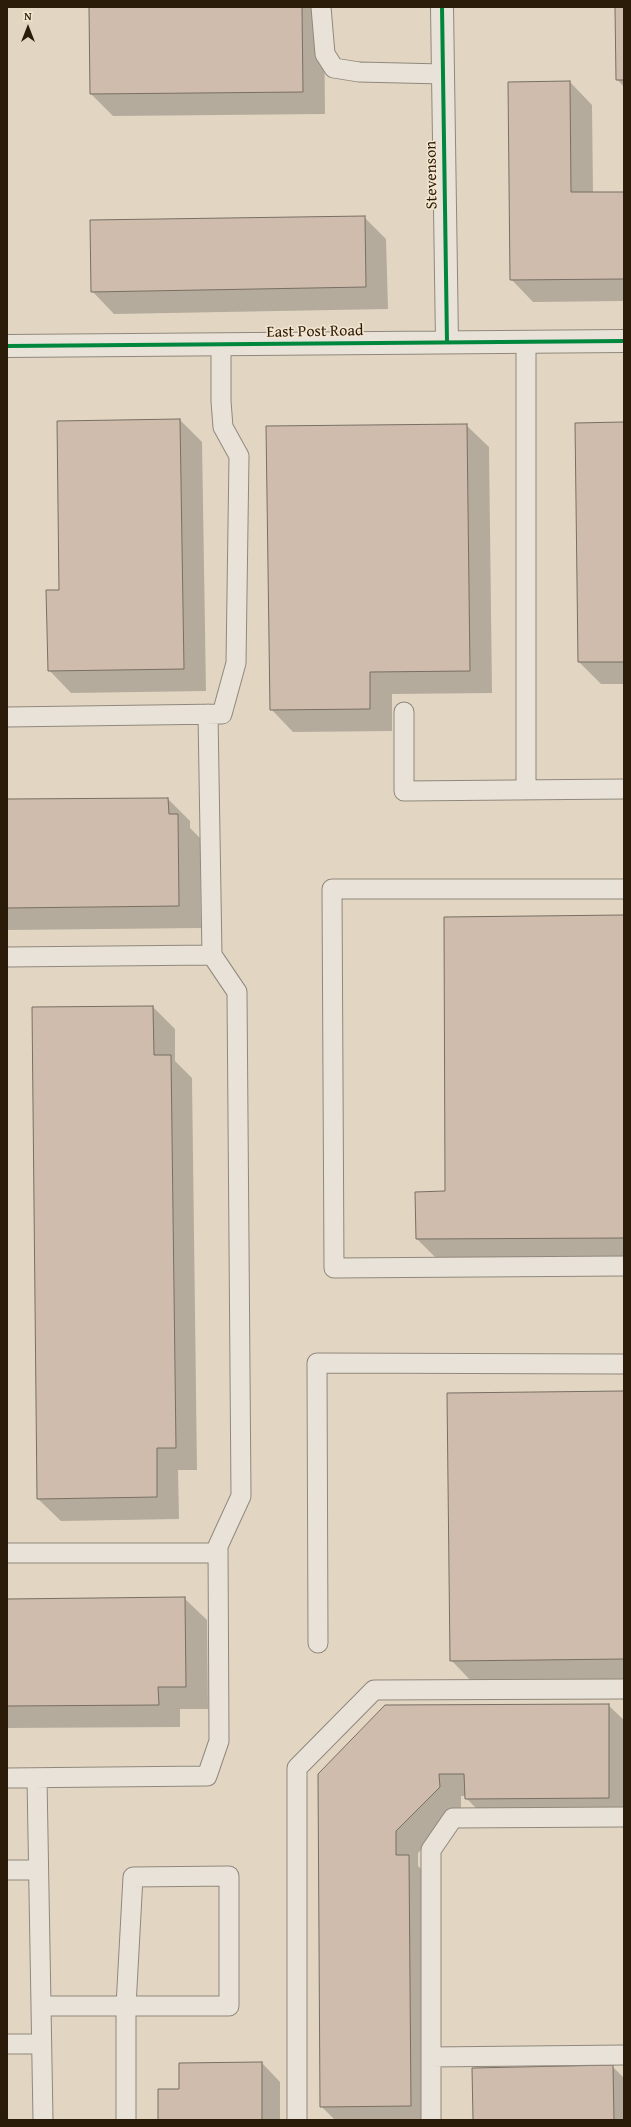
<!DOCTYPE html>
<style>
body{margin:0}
#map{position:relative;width:631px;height:2127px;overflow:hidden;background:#e2d6c3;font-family:"Gentium Book Plus",serif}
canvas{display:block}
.frame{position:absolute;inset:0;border:8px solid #2b1c0a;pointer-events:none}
.north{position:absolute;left:8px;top:8px;width:40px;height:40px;-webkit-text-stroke:3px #f5e6d0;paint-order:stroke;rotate:0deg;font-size:11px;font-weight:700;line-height:16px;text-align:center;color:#2b1c0a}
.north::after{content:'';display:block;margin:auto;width:14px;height:18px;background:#2b1c0a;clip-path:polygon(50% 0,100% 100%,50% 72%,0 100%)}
</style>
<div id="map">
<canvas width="631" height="2127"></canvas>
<div class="frame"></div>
<div class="north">N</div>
</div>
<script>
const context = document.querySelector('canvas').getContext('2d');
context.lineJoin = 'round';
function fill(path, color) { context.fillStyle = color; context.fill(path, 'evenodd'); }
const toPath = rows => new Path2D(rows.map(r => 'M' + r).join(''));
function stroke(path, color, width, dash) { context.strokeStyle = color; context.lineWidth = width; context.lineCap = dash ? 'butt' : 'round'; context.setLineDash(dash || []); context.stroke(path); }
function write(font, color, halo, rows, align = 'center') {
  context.font = font + ' "Gentium Book Plus",serif'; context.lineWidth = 3; context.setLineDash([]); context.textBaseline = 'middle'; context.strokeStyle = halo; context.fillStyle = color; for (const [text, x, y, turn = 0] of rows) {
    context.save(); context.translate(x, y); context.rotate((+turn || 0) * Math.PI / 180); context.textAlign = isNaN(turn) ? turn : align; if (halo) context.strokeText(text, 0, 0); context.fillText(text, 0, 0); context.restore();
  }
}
const shadow = toPath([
 [90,7,324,7,325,114,113,116,91,94],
 [616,7,624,7,624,87,617,79],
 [570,82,592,105,593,193,624,193,624,301,533,302,511,279],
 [364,217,386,239,388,309,114,314,92,291],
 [180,420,202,442,206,691,71,693,49,670,60,591],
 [624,423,624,684,601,684,579,662],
 [466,425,489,447,492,693,392,694,392,731,293,732,271,709],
 [168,799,190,821,190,828,200,838,201,928,7,930,7,800],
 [624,916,624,1260,439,1261,417,1239],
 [153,1007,175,1029,175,1061,192,1078,197,1470,178,1470,179,1519,61,1521,38,1499],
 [624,1392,624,1681,473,1683,451,1660],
 [184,1598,207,1620,208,1709,180,1709,180,1727,7,1728,7,1600],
 [608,1705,624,1720,624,1820,488,1820,466,1798,466,1796,461,1796,461,1809,418,1853,418,1866,430,1878,433,2120,335,2120,321,2106,319,1774],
 [262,2063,280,2082,280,2120,159,2120,180,2090],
 [612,2066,624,2078,624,2120,474,2120],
 [7,2094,8,2120,7,2120]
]);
const building = toPath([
 [89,7,302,7,303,92,90,94,89,7],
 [615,7,624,7,624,80,616,80,615,7],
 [570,81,571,192,624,192,624,279,510,280,508,82,570,81],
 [365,216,366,287,91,292,90,220,365,216],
 [180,419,184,669,48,671,46,590,59,590,57,421,180,419],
 [624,422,624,662,578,662,575,423,624,422],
 [467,424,470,671,370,672,370,709,270,710,266,426,467,424],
 [168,798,169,814,178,814,179,906,7,908,7,799,168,798],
 [624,915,624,1238,416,1239,415,1192,445,1191,444,917,624,915],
 [153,1006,154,1055,171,1055,176,1448,157,1448,157,1497,37,1499,32,1007,153,1006],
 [624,1391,624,1659,450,1661,447,1393,624,1391],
 [185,1597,186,1687,158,1687,159,1705,7,1706,7,1599,185,1597],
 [609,1704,609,1798,465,1799,464,1774,439,1774,440,1787,396,1831,396,1855,409,1855,411,2106,320,2107,318,1774,385,1705,609,1704],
 [262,2062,262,2120,158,2120,158,2089,179,2089,179,2063,262,2062],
 [613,2065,614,2120,473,2120,472,2068,613,2065]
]);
const lane = toPath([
 [321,7,325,54,334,68,359,72,443,74],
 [526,342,526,790],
 [404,712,404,791,624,789],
 [7,717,222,714,236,663,239,456,223,427,221,401,221,345],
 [624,889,332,889,334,1268,624,1266],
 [7,957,212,955],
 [7,1553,218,1553],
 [318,1643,317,1363,624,1364],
 [7,1778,207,1776,219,1741,218,1546,241,1496,237,992,212,955,208,714],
 [37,1778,43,2120],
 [7,1870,38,1870],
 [41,2006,229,2006,229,1876,133,1877,126,2006,126,2120],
 [7,2044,41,2044],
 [431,2057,624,2055],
 [297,2120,297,1768,374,1690,624,1689],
 [431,2120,431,1850,453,1818,624,1817]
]);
const street = toPath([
 [442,7,447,342],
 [7,346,624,341]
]);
const cycleway = toPath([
 [442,7,447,342],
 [7,346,624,341]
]);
const streetNames = [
 ["Stevenson",432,175,-91],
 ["East Post Road",315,332,-1]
];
fill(shadow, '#0003');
fill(building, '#cfbcac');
stroke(building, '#776f63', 1);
stroke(lane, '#91887c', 21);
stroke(street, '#91887c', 24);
stroke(lane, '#e8e2d8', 19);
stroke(street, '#e8e2d8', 22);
stroke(cycleway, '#00873e', 4);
write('16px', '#2b1c0a', '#f5e6d0', streetNames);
</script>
